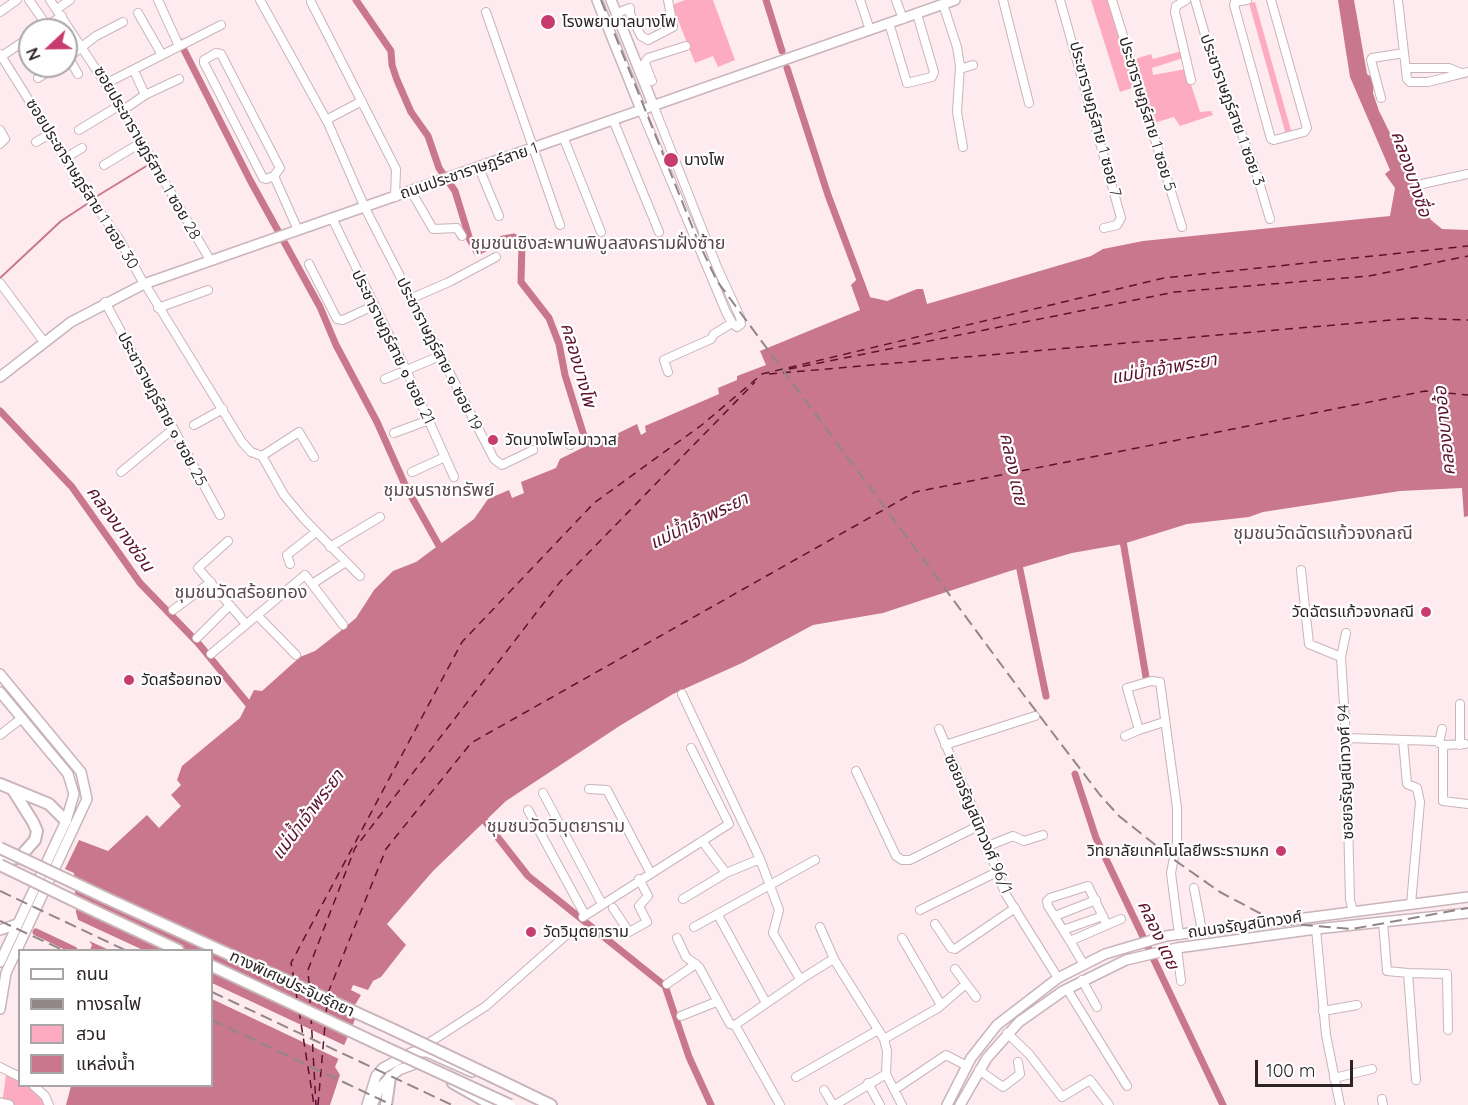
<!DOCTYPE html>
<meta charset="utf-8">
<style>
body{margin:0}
#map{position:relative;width:1468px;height:1105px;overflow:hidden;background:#feebef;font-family:Quicksand,"Noto Sans Thai",sans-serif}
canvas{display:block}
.legend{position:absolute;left:18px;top:949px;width:195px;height:138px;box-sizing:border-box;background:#fefefe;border:2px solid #aaa6a7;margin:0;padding:8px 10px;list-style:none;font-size:18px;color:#2b2324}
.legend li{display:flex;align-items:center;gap:12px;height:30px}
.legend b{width:30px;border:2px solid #aaa6a7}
.north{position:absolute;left:18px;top:18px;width:60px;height:60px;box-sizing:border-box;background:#fefefe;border:2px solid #aaa6a7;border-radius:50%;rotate:248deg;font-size:16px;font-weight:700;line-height:24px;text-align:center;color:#2b2324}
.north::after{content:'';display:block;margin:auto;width:21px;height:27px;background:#c73b6e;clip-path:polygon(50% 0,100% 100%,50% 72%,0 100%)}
.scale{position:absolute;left:1255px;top:1060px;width:98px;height:27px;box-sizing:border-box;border:3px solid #2b2324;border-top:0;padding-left:8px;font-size:18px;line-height:21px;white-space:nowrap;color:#2b2324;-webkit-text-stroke:4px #fefefe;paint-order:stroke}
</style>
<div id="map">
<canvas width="1468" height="1105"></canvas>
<ul class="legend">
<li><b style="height:8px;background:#fff"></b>ถนน</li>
<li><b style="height:8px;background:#938688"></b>ทางรถไฟ</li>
<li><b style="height:16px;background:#fcabc0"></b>สวน</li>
<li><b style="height:16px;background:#c8778d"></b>แหล่งน้ำ</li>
</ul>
<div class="north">N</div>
<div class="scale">100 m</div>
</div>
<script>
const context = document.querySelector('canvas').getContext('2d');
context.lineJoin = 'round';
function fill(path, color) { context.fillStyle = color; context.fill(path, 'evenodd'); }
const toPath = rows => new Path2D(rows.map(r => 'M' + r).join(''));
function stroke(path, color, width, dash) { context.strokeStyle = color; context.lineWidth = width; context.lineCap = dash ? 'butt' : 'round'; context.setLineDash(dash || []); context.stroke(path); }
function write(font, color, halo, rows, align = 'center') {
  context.font = font + ' Quicksand,"Noto Sans Thai",sans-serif'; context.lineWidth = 4.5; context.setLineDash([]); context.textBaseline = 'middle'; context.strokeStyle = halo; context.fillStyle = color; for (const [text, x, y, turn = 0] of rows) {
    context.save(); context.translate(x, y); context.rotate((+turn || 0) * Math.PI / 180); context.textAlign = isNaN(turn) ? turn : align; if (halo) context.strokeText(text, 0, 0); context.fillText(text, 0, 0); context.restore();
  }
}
const green = toPath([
 [685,0,713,0,735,60,718,67,713,56,695,63,672,5],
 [1091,0,1115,0,1132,60,1151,54,1153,59,1182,51,1183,58,1152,68,1153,75,1186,69,1200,112,1211,111,1213,115,1180,126,1174,117,1147,125,1135,87,1120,92],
 [1255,2,1292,134,1286,135,1249,3],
 [6,1075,19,1082,20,1086,27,1086,38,1091,46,1105,2,1105]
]);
const water = toPath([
 [1338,0,1354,0,1367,74,1374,79,1373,93,1379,111,1395,143,1400,147,1416,193,1431,220,1442,229,1468,230,1468,516,1464,517,1462,488,1400,491,1263,512,1249,517,1187,524,1123,544,1072,553,1010,571,883,613,813,625,742,663,673,694,621,725,506,801,433,871,387,924,406,945,381,977,373,981,368,990,353,985,351,990,361,995,355,1005,359,1010,335,1067,340,1075,330,1105,66,1105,71,1086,212,1086,212,950,90,950,92,945,80,927,76,912,74,873,65,869,79,840,108,851,147,815,159,828,181,806,171,795,181,785,177,780,182,766,240,718,254,690,262,691,300,657,315,651,338,633,356,618,374,590,393,571,416,562,474,519,488,499,509,490,512,498,524,493,521,482,556,468,560,459,586,446,587,440,592,446,637,424,641,435,646,432,645,426,719,394,718,388,737,380,737,376,766,365,760,351,860,310,851,285,858,278,865,296,887,301,917,289,923,289,927,304,1091,256,1103,249,1143,241,1390,216,1395,188,1385,174,1390,170,1350,77]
]);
const pier = toPath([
 [74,918,143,950,109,950,85,939],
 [212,983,346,1046,341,1060,212,999]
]);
const stream = toPath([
 [94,198,148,165],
 [0,278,61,221,90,202]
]);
const canal = toPath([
 [356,0,391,51,392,65,397,80,411,112,428,136,439,168,455,191,470,240,477,252,503,239,514,237,522,243,521,282,549,318,559,344,565,375,589,452],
 [766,0,782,51],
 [180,42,250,180,320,307,336,345,377,422,406,487,442,551],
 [787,68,828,195,869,304],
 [0,411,72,487,140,583,198,643,254,711],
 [1122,535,1146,677],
 [1018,560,1046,696],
 [1075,774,1096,838,1223,1105],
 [481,816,528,876,665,986,689,1057,711,1105],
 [36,932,74,950]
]);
const ferry = toPath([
 [789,369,1175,292,1369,276,1468,256],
 [769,374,1415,318,1468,320],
 [294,980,291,963,462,642,594,503,703,424,762,374,1164,278,1468,246],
 [309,984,308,970,355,848,560,582,755,382],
 [296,990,297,1000],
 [328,993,386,849,471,743,915,492,1425,391,1468,395],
 [310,995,310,1008],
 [299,1011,314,1105],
 [326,1014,327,1004],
 [311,1016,316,1105],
 [318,1105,325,1025]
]);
const minor = toPath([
 [29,0,50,30],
 [50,0,123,110,210,260],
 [158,0,179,46],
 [260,0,328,123,365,208,494,459,502,465,533,450],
 [860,0,870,30],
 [896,0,903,19],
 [1003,0,1029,103],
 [1060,0,1121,218,1117,225,1104,228],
 [1112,0,1182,227],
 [1186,0,1176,6,1175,12,1191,80],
 [1195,0,1208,45,1255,169,1270,219],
 [1247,0,1235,2,1234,5,1271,139,1274,140,1304,132,1307,128,1271,0],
 [1398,0,1407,79,1410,82,1428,82,1468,72],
 [311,2,396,169,395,197],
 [943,4,957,47,960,66,957,112,963,147],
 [57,9,70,0],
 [0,12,17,0],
 [486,12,560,225],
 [138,13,162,55],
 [617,13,630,8,630,14,641,36,648,40,673,27,668,0],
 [889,23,907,83,932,77,934,72,917,14],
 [41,30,62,16],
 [216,53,221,54,280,168,274,176,266,179,263,178,204,63,204,60,216,53],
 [0,54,83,187,119,239,144,284],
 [67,55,78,74],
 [2,56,30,37],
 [66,59,96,36,123,22],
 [644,64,648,58,686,46],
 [642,65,646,66,652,81],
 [1406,68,1449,68,1461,73],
 [960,69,973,65],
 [38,78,56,66],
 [107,83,221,25],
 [145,95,179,79],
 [1381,98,1371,60,1372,58,1404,53],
 [123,110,145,95,136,75],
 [642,112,726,312,732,323,737,327,741,324,740,317,717,267,654,107],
 [326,120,362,101],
 [614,122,659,232],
 [0,130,5,139,0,144],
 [79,130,120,105],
 [564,139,601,232],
 [36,142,51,133],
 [67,157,82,148],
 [104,165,142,142],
 [479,168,499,216],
 [274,176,298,230],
 [1422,184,1468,174],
 [411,191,433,229,457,228,462,236],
 [332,218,407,372,454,477],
 [309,264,337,319,343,320,373,306],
 [0,283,44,342],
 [145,284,242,442,251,452,262,456,284,495,304,519,360,576],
 [410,299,449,282,496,257],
 [105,302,220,515],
 [158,308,208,290],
 [668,372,664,360,711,339,714,334,732,323],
 [385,379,440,356],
 [194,425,223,409],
 [394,433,429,420],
 [557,442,568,440,570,445],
 [262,456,299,432,314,457],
 [121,472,173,429],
 [412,472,445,457],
 [228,541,198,568,246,624],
 [330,547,380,517],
 [290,564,287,555,316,532],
 [1301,570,1309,644,1341,657],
 [312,584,343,625],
 [173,610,211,582],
 [257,615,296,655],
 [1346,633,1341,657,1346,738,1350,900,1353,911],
 [197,638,230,605],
 [211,654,305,575,312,584,346,562],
 [682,694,760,859],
 [1460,704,1460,745],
 [1164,722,1139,730,1127,688,1151,681,1160,682,1177,808,1177,842,1171,873,1179,935],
 [939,729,980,825,1005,893,1058,978],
 [0,735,22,718],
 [1125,736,1139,730],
 [1346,738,1436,741,1443,745,1465,744],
 [1403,740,1407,784,1417,788,1420,802,1411,904],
 [1439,743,1442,729],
 [945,745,1035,716],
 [1443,745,1443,801,1468,804],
 [856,771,896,856,902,860,910,860,980,825],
 [589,789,607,790,650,872],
 [543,793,602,904],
 [528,810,585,915],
 [702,841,726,873,760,859,779,910,773,933,800,979],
 [988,846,1013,836,1024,841,1043,835],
 [1194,888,1202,931],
 [683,899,726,873],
 [613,908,629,932,647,922,639,906,648,896,639,879],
 [920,910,997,872],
 [718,915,765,1001],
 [1055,916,1096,900],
 [583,917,729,824,691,748],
 [1383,922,1387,971,1408,973,1416,1080],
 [935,924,951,948,955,949,1015,908],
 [1107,925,1121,919],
 [694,927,815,860],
 [820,927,835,961,884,1039,887,1051,886,1074,902,1105],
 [1316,929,1326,1035,1340,1105],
 [1063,930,1103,916],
 [677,938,686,957,699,967,730,1024,735,1025],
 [902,938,941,1005],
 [1070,941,1107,925,1088,886,1050,898,1047,901,1048,906,1063,930,1070,941,1084,965],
 [1177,948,1181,981],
 [955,969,976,997],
 [1408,973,1447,974,1448,1030],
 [1082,980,1097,1007],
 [667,984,696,964],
 [1067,989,1127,1086],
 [1323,1011,1357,1005],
 [681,1016,716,1002],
 [735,1025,806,976,830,961,835,961],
 [735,1025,780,1105],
 [1007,1033,1029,1054,1062,1097,1090,1080,1109,1105],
 [884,1039,938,1008,966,984],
 [424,1046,486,1006,565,936],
 [0,1067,20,1077],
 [979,1070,1003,1087,1020,1074,1018,1062],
 [796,1077,878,1030],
 [1334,1078,1372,1069],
 [868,1083,880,1105],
 [34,1086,45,1096,49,1105],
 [824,1090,833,1105],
 [894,1090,946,1055,967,1066],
 [1382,1099,1383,1105],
 [835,1105,886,1074]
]);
const major = toPath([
 [597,0,642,112],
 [611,0,654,107],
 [0,377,71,322,144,284,955,0],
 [0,674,81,772,87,799,6,973,0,1009],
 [0,692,68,774,74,794,66,821,0,962],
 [0,930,17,924],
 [0,1103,9,1105],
 [367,1105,376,1076,383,1068,413,1052,427,1052,472,1072],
 [372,1105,380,1088,390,1077,399,1070,420,1062],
 [947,1105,971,1058,997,1025,1058,978,1105,954,1166,936,1468,897],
 [960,1105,987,1058,1019,1022,1063,991,1126,960,1177,948,1316,929,1468,913]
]);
const highway = toPath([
 [0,784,49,804,66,821],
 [0,855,8,859,19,858,35,840,37,831,33,822,13,790],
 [106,898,392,1029],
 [97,912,178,950],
 [212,966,380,1045],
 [495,1078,551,1105],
 [453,1083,492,1105],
 [386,1105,390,1077]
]);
const rail = toPath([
 [601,0,698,241,717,281,1023,694,1100,795,1119,816,1173,859,1220,892,1267,917,1291,924,1352,929,1468,908],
 [0,891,125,950],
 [0,921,63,950],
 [212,992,452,1105],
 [212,1020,392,1105]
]);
const highwayBridge = toPath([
 [0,848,106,898],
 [0,865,97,912],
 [392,1029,495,1078],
 [380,1045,510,1105]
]);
const markers = [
 [548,22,8,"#c73b6e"],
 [671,160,8,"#c73b6e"],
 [493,440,6,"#c73b6e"],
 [1426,612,6,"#c73b6e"],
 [129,680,6,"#c73b6e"],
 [1281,851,6,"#c73b6e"],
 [531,932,6,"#c73b6e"]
];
const poiNames = [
 ["โรงพยาบาลบางโพ",562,22],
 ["บางโพ",684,160],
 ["วัดบางโพโอมาวาส",505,440],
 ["วัดฉัตรแก้วจงกลณี",1414,612,"right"],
 ["วัดสร้อยทอง",141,680],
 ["วิทยาลัยเทคโนโลยีพระรามหก",1269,851,"right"],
 ["วัดวิมุตยาราม",543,932]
];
const streetNames = [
 ["ประชาราษฎร์สาย 1 ซอย 3",1232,110,70],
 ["ประชาราษฎร์สาย 1 ซอย 5",1147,114,73],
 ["ประชาราษฎร์สาย 1 ซอย 7",1095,119,75],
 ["ซอยประชาราษฎร์สาย 1 ซอย 28",147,153,60],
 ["ถนนประชาราษฎร์สาย 1",469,171,-19],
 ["ซอยประชาราษฎร์สาย 1 ซอย 30",82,184,58],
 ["ประชาราษฎร์สาย ๑ ซอย 21",393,347,64],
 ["ประชาราษฎร์สาย ๑ ซอย 19",439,354,63],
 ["ประชาราษฎร์สาย ๑ ซอย 25",162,409,62],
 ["ซอยจรัญสนิทวงศ์ 94",1346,772,-92],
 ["ซอยจรัญสนิทวงศ์ 96/1",978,824,67],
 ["ถนนจรัญสนิทวงศ์",1245,925,-8],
 ["ทางพิเศษประจิมรัถยา",292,984,25]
];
const waterNames = [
 ["คลองบางซื่อ",1411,174,71],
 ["คลองบางโพ",578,365,74],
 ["แม่น้ำเจ้าพระยา",1164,369,-10],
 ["คลองบางอ้อ",1445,431,-96],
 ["คลอง เตย",1013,469,78],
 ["แม่น้ำเจ้าพระยา",699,521,-26],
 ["คลองบางซ่อน",120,529,54],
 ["แม่น้ำเจ้าพระยา",308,815,-53],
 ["คลอง เตย",1158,935,65]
];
const neighbourhoodNames = [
 ["ชุมชนเชิงสะพานพิบูลสงครามฝั่งซ้าย",598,244],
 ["ชุมชนราชทรัพย์",439,491],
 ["ชุมชนวัดฉัตรแก้วจงกลณี",1323,534],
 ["ชุมชนวัดสร้อยทอง",241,593],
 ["ชุมชนวัดวิมุตยาราม",556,827]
];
fill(green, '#fcabc0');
fill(water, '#c8778d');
fill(pier, '#feebef');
stroke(stream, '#c8778d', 2);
stroke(canal, '#c8778d', 7);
stroke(ferry, '#5c122e', 1.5, [8, 6]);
stroke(minor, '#c9b4b9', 10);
stroke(major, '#c9b4b9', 12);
stroke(highway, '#c9b4b9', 14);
stroke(minor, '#fff', 8);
stroke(major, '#fff', 9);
stroke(highway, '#fff', 10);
stroke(rail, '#938688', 2, [12, 6]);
stroke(highwayBridge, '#c9b4b9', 14, []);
stroke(highwayBridge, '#fff', 10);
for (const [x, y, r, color] of markers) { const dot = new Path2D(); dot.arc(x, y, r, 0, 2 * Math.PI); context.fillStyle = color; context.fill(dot); stroke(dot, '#fefefe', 2); }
write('16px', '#2b2324', '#fefefe', poiNames, 'left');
write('16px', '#2b2324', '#fefefe', streetNames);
write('italic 18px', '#5c122e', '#fefefe', waterNames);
write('18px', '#5b484d', '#fefefe', neighbourhoodNames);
</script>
